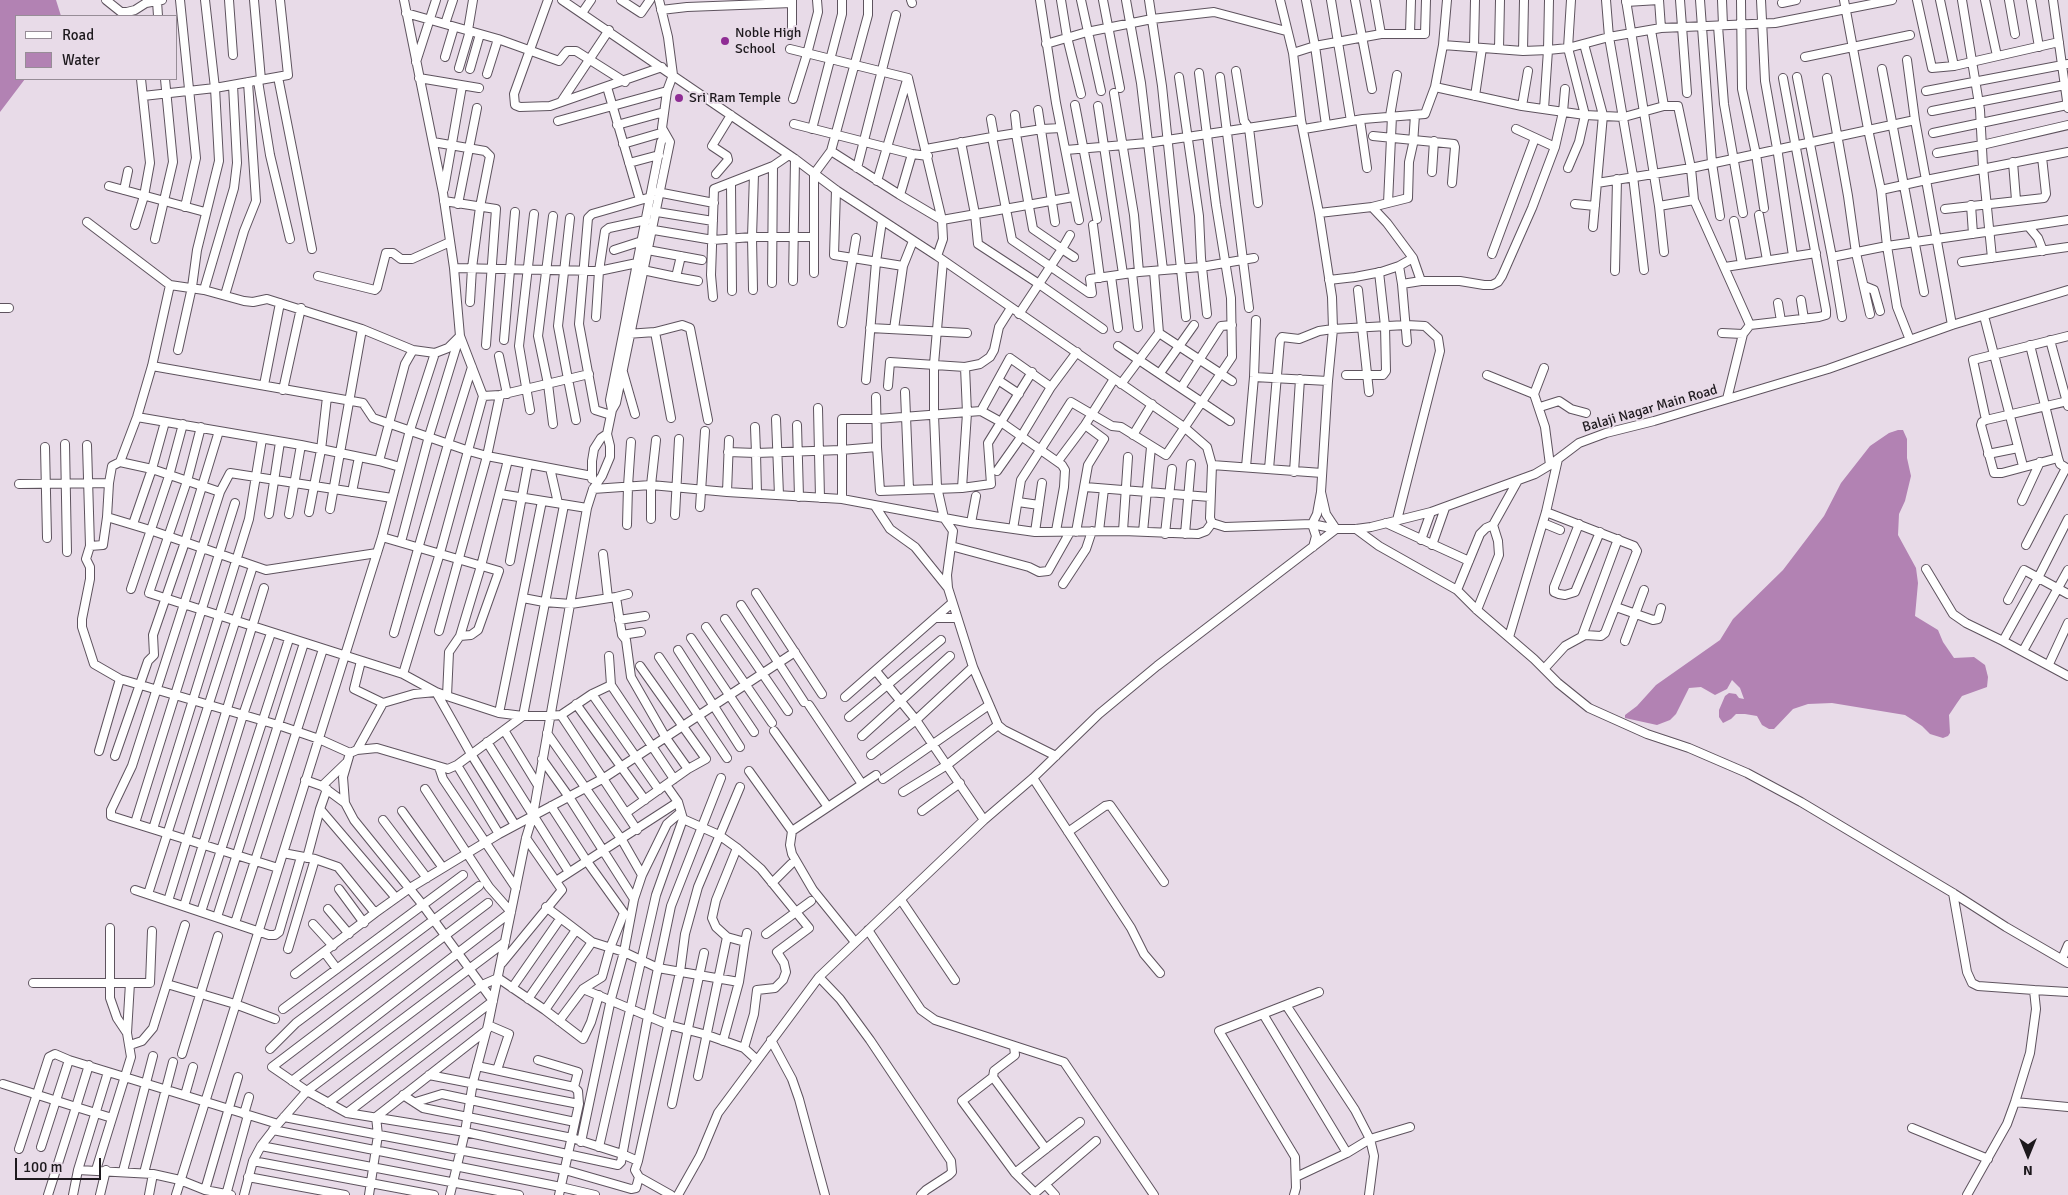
<!DOCTYPE html>
<style>
body{margin:0}
#map{position:relative;width:2068px;height:1195px;overflow:hidden;background:#e8dbe8;font-family:Signika,sans-serif}
canvas{display:block}
.legend{position:absolute;left:15px;top:15px;width:162px;height:65px;box-sizing:border-box;background:#e8dbe8;border:1px solid #978d97;margin:0;padding:6px 9px;list-style:none;font-size:15px;color:#1d191d}
.legend li{display:flex;align-items:center;gap:10px;height:25px}
.legend b{width:25px;border:1px solid #978d97}
.north{position:absolute;left:2003px;top:1130px;width:50px;height:50px;-webkit-text-stroke:4px #e8dbe8;paint-order:stroke;rotate:180deg;font-size:14px;font-weight:700;line-height:20px;text-align:center;color:#1d191d}
.north::after{content:'';display:block;margin:auto;width:18px;height:22px;background:#1d191d;clip-path:polygon(50% 0,100% 100%,50% 72%,0 100%)}
.scale{position:absolute;left:15px;top:1158px;width:86px;height:22px;box-sizing:border-box;border:2px solid #1d191d;border-top:0;padding-left:6px;font-size:15px;line-height:18px;white-space:nowrap;color:#1d191d;-webkit-text-stroke:4px #e8dbe8;paint-order:stroke}
</style>
<div id="map">
<canvas width="2068" height="1195"></canvas>
<ul class="legend">
<li><b style="height:6px;background:#fff"></b>Road</li>
<li><b style="height:14px;background:#b282b3"></b>Water</li>
</ul>
<div class="north">N</div>
<div class="scale">100 m</div>
</div>
<script>
const context = document.querySelector('canvas').getContext('2d');
context.lineJoin = 'round';
function fill(path, color) { context.fillStyle = color; context.fill(path, 'evenodd'); }
const toPath = rows => new Path2D(rows.map(r => 'M' + r).join(''));
function stroke(path, color, width, dash) { context.strokeStyle = color; context.lineWidth = width; context.lineCap = dash ? 'butt' : 'round'; context.setLineDash(dash || []); context.stroke(path); }
function write(font, color, halo, rows, align = 'center') {
  context.font = font + ' Signika,sans-serif'; context.lineWidth = 4; context.setLineDash([]); context.textBaseline = 'middle'; context.strokeStyle = halo; context.fillStyle = color; for (const [text, x, y, turn = 0] of rows) {
    context.save(); context.translate(x, y); context.rotate((+turn || 0) * Math.PI / 180); context.textAlign = isNaN(turn) ? turn : align; if (halo) context.strokeText(text, 0, 0); context.fillText(text, 0, 0); context.restore();
  }
}
const water = toPath([
 [0,0,56,0,61,16,16,16,16,79,25,79,0,112],
 [1898,430,1903,430,1907,439,1907,458,1911,476,1905,501,1899,514,1898,535,1916,568,1918,583,1915,616,1938,630,1943,642,1954,658,1974,657,1985,665,1988,677,1987,687,1962,696,1957,703,1949,715,1950,733,1948,736,1943,738,1930,734,1922,726,1905,715,1832,703,1808,704,1793,709,1774,729,1769,729,1762,725,1757,716,1745,714,1736,714,1731,719,1723,723,1719,717,1719,710,1725,696,1729,693,1736,694,1739,698,1744,699,1740,688,1732,680,1727,689,1715,695,1701,687,1689,688,1676,714,1670,720,1657,725,1625,718,1625,715,1637,706,1656,685,1720,640,1733,619,1783,570,1824,516,1841,483,1870,446,1889,433]
]);
const minor = toPath([
 [106,0,121,12,127,12,135,10,146,3,162,0],
 [180,0,196,158,185,207],
 [229,0,233,55],
 [254,0,261,80],
 [548,0,514,94,515,105,520,107,550,106,662,67],
 [562,0,795,159,836,190,937,256,1184,427,1207,447,1212,465,1210,518,1212,523],
 [621,0,641,13,650,0],
 [792,0,792,28],
 [911,0,912,3],
 [1040,0,1056,103,1079,220],
 [1061,0,1067,37,1081,94],
 [1081,0,1101,91],
 [1103,0,1120,88],
 [1126,0,1141,83,1163,270],
 [1149,0,1162,86,1186,317],
 [1280,0,1293,53,1301,120,1319,213,1332,297,1333,329,1328,381,1321,492,1317,514,1312,524,1316,536,1313,547],
 [1306,0,1315,46,1326,125],
 [1331,0,1351,121],
 [1355,0,1372,89],
 [1606,0,1609,37,1633,176,1644,270],
 [1626,0,1659,206,1694,200],
 [1659,0,1661,28],
 [1680,0,1687,93],
 [1700,0,1712,163,1720,216],
 [1722,0,1723,25],
 [1741,0,1742,89,1756,154,1764,208],
 [1761,0,1765,81,1778,154,1793,256],
 [1844,0,1868,129,1881,190,1887,246,1897,307,1910,340],
 [1917,0,1932,68,1954,66,2059,42],
 [1940,0,1954,66],
 [1962,0,1980,110,1983,167,1992,258],
 [1985,0,1997,56],
 [2009,0,2015,34],
 [2031,0,2039,47],
 [2053,0,2068,108],
 [157,1,158,16],
 [1626,2,1659,0],
 [1782,3,1796,0],
 [661,10,687,7,792,3],
 [406,13,498,39,559,61,567,51,576,51,625,82],
 [582,13,591,0],
 [445,24,453,0],
 [1718,26,1724,104,1743,213],
 [468,30,473,0],
 [1651,30,1664,106],
 [1410,33,1411,0],
 [1381,34,1425,34,1426,0],
 [1046,44,1087,32,1152,19,1214,12,1286,31],
 [1584,44,1603,115,1593,227],
 [1443,45,1447,0],
 [1474,47,1475,0],
 [790,49,908,78],
 [1499,49,1500,0],
 [1523,51,1524,0],
 [1293,53,1315,46,1381,34,1375,0],
 [445,57,454,27],
 [1805,57,1910,35],
 [1907,60,1915,120],
 [416,62,436,0],
 [459,68,470,31],
 [470,69,480,34],
 [1882,69,1924,292],
 [1236,71,1244,121,1249,128,1258,203],
 [487,74,498,39],
 [278,77,312,249],
 [1179,77,1199,216,1201,258,1207,314],
 [1220,77,1249,308],
 [1797,77,1832,257],
 [419,78,479,88],
 [908,78,942,220,943,239,937,256],
 [1827,78,1848,196,1856,253,1870,314],
 [258,81,270,155,290,239],
 [607,87,640,200],
 [1435,87,1443,45,1523,51,1548,50,1549,0],
 [1926,91,2068,64],
 [1114,93,1134,215,1139,272],
 [143,96,215,88,288,75,280,0],
 [1475,96,1482,48],
 [793,99,807,54,818,12,817,0],
 [561,102,609,30],
 [1075,105,1097,219],
 [1098,106,1123,274],
 [1522,106,1528,71],
 [1544,109,1548,50,1568,48,1609,37,1661,28,1775,23,1892,0],
 [1038,110,1055,222],
 [1932,111,2065,85],
 [1015,115,1017,133],
 [1390,116,1397,75],
 [991,119,994,136],
 [1360,120,1367,168],
 [558,121,667,91],
 [794,124,912,154,928,156],
 [617,125,664,112],
 [812,129,842,14,842,0],
 [1304,129,1363,119,1425,114,1435,87,1522,106,1585,115,1624,117,1664,106,1678,106,1691,168,1694,200,1750,325,1819,317,1826,315,1826,310,1783,78],
 [1516,129,1555,147],
 [1933,133,2067,105],
 [1016,134,1033,229,1062,249,1019,314],
 [1373,136,1454,144,1455,147,1452,183],
 [992,137,1012,240,1089,293,1092,293,1090,279,1139,272,1201,267,1254,258],
 [433,142,485,151,490,156,480,207,472,268,470,302],
 [961,142,975,214,978,244,1039,284,1103,329],
 [623,144,664,132],
 [926,149,992,137,1042,129,1061,128],
 [1066,150,1147,143,1301,120],
 [831,151,900,195,942,220,1073,197],
 [1937,153,1982,145,2068,125],
 [2013,162,2016,200],
 [629,163,659,155],
 [857,168,896,15],
 [1568,168,1579,142,1585,115,1568,48,1571,0],
 [1432,172,1434,141],
 [716,174,728,160,727,156,712,146,731,115],
 [877,181,907,80],
 [1597,183,1691,168,1915,120,1926,180,2068,152],
 [731,184,732,291],
 [109,186,205,212],
 [444,189,462,86],
 [124,190,128,171],
 [836,190,834,255,903,266],
 [1881,190,1926,180,1952,325],
 [657,192,714,203],
 [900,195,912,154],
 [444,201,496,209,486,345],
 [1388,203,1392,116],
 [458,204,477,108],
 [1575,204,1595,206],
 [1971,205,1973,234],
 [1659,206,1664,252],
 [1372,207,1387,223,1413,258,1421,281],
 [1945,209,2044,198,2046,194,2042,157],
 [651,211,713,221],
 [1319,213,1372,207,1408,198,1409,162,1413,144,1415,115],
 [1759,215,1767,260],
 [1734,221,1742,264],
 [87,222,170,285],
 [135,225,144,196,150,163,141,79],
 [1093,225,1100,278],
 [2028,226,2068,220],
 [648,229,713,240,752,237,813,237],
 [1070,235,1062,249,1074,257],
 [155,239,173,162,165,79],
 [642,249,702,260],
 [614,250,642,241],
 [1492,254,1535,138],
 [681,256,676,277,698,281],
 [943,261,934,364,934,415,937,487,944,518,953,531,947,575,948,588,973,667,998,725,1004,730,1056,756],
 [1962,262,2068,247],
 [1399,266,1402,284],
 [1725,267,1816,253],
 [454,268,599,271,637,263],
 [638,269,676,277],
 [1615,271,1617,179],
 [814,273,814,174,831,151,868,15,868,0],
 [1132,273,1138,327],
 [318,276,375,290,377,288,386,253,393,253,401,259,412,259,450,242],
 [1111,276,1118,328],
 [1329,280,1355,277,1381,272,1399,266,1413,258],
 [793,281,795,159],
 [772,283,773,166],
 [1864,286,1874,290,1880,311],
 [204,290,234,188,237,163,233,85],
 [753,290,752,237,754,174],
 [1358,290,1369,392],
 [225,295,244,231,256,201,248,82],
 [713,297,711,275,714,189,773,166,789,155],
 [1801,300,1804,319],
 [1778,303,1781,321],
 [0,308,9,308],
 [1984,316,2023,466],
 [596,317,599,271,605,231,609,228,646,220],
 [1842,317,1832,257,1887,246,2028,226,2038,238,2043,251],
 [842,323,856,238],
 [870,328,967,333],
 [894,329,903,266,913,241],
 [655,332,671,418],
 [1159,333,1232,381],
 [1722,333,1743,334],
 [627,334,655,332,682,325,690,328,708,420],
 [504,340,515,212],
 [2050,340,2068,406],
 [1407,342,1402,284,1421,281,1460,281,1484,285,1492,285,1498,282,1502,276,1532,208,1555,147,1563,112,1565,89],
 [2030,345,2058,458],
 [1118,346,1230,421],
 [178,350,192,287,197,250,219,161,215,88,205,0],
 [499,356,507,394],
 [152,366,363,403,373,418,469,451,487,456,592,476],
 [623,372,635,414],
 [1160,373,1194,325],
 [1346,375,1383,375,1386,371,1385,326,1379,272],
 [1487,375,1534,394,1545,427,1550,465],
 [1254,377,1328,381],
 [866,380,876,262,882,221],
 [998,380,1019,394],
 [1121,384,1159,333,1154,271],
 [264,385,280,303],
 [888,386,890,362,965,367,980,364,990,357,994,350,999,327,1011,308],
 [1181,388,1221,326,1232,325],
 [283,390,301,308],
 [905,392,909,489],
 [1534,394,1544,368],
 [483,396,500,395,568,379,558,326,570,218],
 [876,397,877,447],
 [1727,399,1743,334,1750,325],
 [2068,401,1986,420,1982,422,1981,425,1994,473,2002,473,2058,458,2060,464,2068,469],
 [1540,407,1559,401,1571,409,1586,413],
 [818,408,820,498],
 [530,410,519,346,534,214],
 [612,410,616,403,670,142,662,128,667,91,673,75,668,37,659,0],
 [981,411,1010,358,1051,387],
 [611,415,595,410,579,324,588,218,592,214,651,197],
 [137,417,301,445,379,461,400,467],
 [776,419,779,495],
 [576,420,568,379,589,374],
 [1986,420,1973,360,2068,336],
 [553,424,548,384,538,336,553,216],
 [797,425,799,497],
 [201,427,187,481,149,593,403,674,436,692,471,754,515,825],
 [1133,435,1152,404],
 [65,444,67,552],
 [87,445,90,546,86,559,90,567,90,579,82,619,82,627,94,664,120,679,278,725,319,739,350,753],
 [45,447,47,538],
 [728,452,756,453,755,427],
 [1988,454,2018,448],
 [379,461,405,364,413,350],
 [1058,461,1085,425,1114,379],
 [120,462,152,469,220,492],
 [1212,465,1322,473],
 [1246,467,1254,377,1256,320],
 [550,468,558,503],
 [1269,469,1280,340,1282,337,1299,339,1319,331,1333,329,1406,325,1425,326,1438,338,1440,351,1397,520],
 [997,471,1021,437,1051,387,1077,352],
 [1294,472,1300,379],
 [592,479,592,461,594,449,601,438,607,434],
 [19,484,109,483],
 [1085,487,1210,497],
 [962,488,967,413,965,367],
 [593,489,651,485,727,492,842,499,971,523,1035,532,1123,531,1198,534,1206,531,1212,523],
 [352,492,359,457],
 [727,492,729,440],
 [757,493,756,453,841,450,877,447,880,491,962,488,991,484,988,443,1032,372],
 [500,494,587,508],
 [842,499,842,419,877,419,981,411,1001,422,1062,465,1065,470,1064,487,1056,531],
 [2022,501,2040,462],
 [1018,502,1039,505],
 [875,506,890,529,915,547,948,588],
 [700,507,705,431],
 [330,509,362,329],
 [309,512,321,450,327,397],
 [269,514,280,442],
 [289,514,301,445],
 [675,515,679,439],
 [651,519,651,485,656,440],
 [971,523,976,496],
 [1212,523,1225,527,1312,524,1336,529,1356,529,1371,527,1431,512,1535,474,1550,465,1579,443,1606,433,1654,421,1828,369,1952,325,2068,290],
 [1386,523,1469,561],
 [1543,523,1560,530],
 [133,524,152,469,165,422],
 [1579,524,1554,587,1554,592,1559,594,1565,595,1575,592,1600,532],
 [627,525,628,486,631,442],
 [1013,529,1021,480,1071,402,1112,426,1121,427,1166,455,1232,357,1231,298,1216,205,1199,73],
 [1356,529,1379,546,1457,590,1477,610,1534,659,1558,683,1589,708,1647,734,1689,748,1747,773,1801,802,1953,893,2006,927,2068,963],
 [1099,531,1104,489],
 [1123,531,1128,457],
 [1035,532,1042,483],
 [1076,532,1088,465,1104,439,1085,425],
 [1143,532,1151,447],
 [1165,534,1172,469],
 [1185,534,1191,464],
 [1421,540,1431,512],
 [401,542,429,436,459,338],
 [1432,545,1445,508],
 [2026,545,2066,468],
 [90,546,103,545,107,517],
 [951,546,1029,567,1039,572,1048,571,1070,532],
 [377,553,266,570,150,530,107,517,109,483,112,466,120,462,137,417,152,366,170,285,204,290,244,301,253,302,267,299,362,329,413,350,435,353,448,348,460,336],
 [603,554,608,598],
 [510,561,528,464],
 [1926,569,1953,614,1966,623,2003,641,2068,676],
 [1063,584,1086,549,1092,531],
 [131,589,169,476,183,424],
 [1457,590,1480,534,1486,528,1493,525,1517,482],
 [756,593,822,694],
 [628,594,616,597,622,635,626,640,631,677,666,738,688,769],
 [523,598,544,602,571,604,616,597],
 [2008,600,2024,570,2068,594],
 [741,605,804,702],
 [1616,607,1653,620,1658,619,1661,608],
 [1477,610,1499,555,1498,541,1493,525],
 [935,618,957,618],
 [725,619,788,711],
 [619,620,645,616],
 [706,627,772,723],
 [439,631,487,456,500,395],
 [394,633,448,444,472,367],
 [622,635,641,632],
 [460,636,481,566,508,460],
 [1582,636,1618,539],
 [1509,637,1546,512,1558,459],
 [691,638,754,732],
 [1625,641,1644,590],
 [2003,641,2038,578,2068,519],
 [678,650,740,747],
 [2023,651,2068,570],
 [609,656,611,685,674,779],
 [659,657,727,758],
 [361,661,354,689,383,703],
 [2049,664,2068,623],
 [1544,669,1565,646,1585,635,1601,636,1605,633,1637,551,1634,546,1546,512],
 [876,671,916,720,984,820],
 [403,674,440,553,483,396,460,336,454,268,443,193,404,0],
 [592,694,659,790],
 [447,696,499,713,523,716,550,716,561,715,592,694,611,685],
 [845,697,952,603],
 [576,704,645,800],
 [809,705,862,784],
 [499,713,542,501],
 [561,715,637,830],
 [849,717,941,640],
 [504,730,537,784],
 [774,731,828,807],
 [547,733,622,840,642,875],
 [862,736,950,656],
 [487,742,569,872],
 [357,750,377,748,448,769,457,765,523,716,564,505],
 [99,751,120,679],
 [871,755,916,720,973,667],
 [115,756,148,661,154,655,153,635,185,542,219,431],
 [542,759,569,797,634,899],
 [457,765,499,834],
 [439,767,443,779,516,888],
 [749,771,792,831,790,845,792,854,813,890,855,942],
 [1033,778,1131,928,1144,954,1160,973],
 [883,779,989,705],
 [305,780,322,786,345,803],
 [666,785,678,802,683,819,719,835,737,848,761,869,809,928,777,952,784,963,786,972,783,980,775,988,757,990,754,1014,744,1048],
 [322,786,346,763],
 [903,792,947,765,998,725],
 [551,806,586,860,624,913,610,948,602,977,583,989,559,1021],
 [320,809,327,789],
 [402,811,443,868],
 [922,811,960,783],
 [626,813,688,769,706,759,640,666],
 [383,820,427,878],
 [135,823,235,503],
 [153,829,249,519,262,439],
 [792,831,876,775],
 [1068,832,1105,806,1110,805,1164,882],
 [737,848,716,900,712,918,716,927,727,937,745,942,747,933],
 [283,853,315,859,338,867,375,913],
 [307,858,320,809,396,898],
 [278,868,111,816,111,810,132,766,220,492,230,473,392,498],
 [556,881,678,802],
 [772,883,791,864],
 [339,889,364,923],
 [135,890,269,935,275,935,279,932,301,857],
 [1953,893,1967,972,1972,983,1978,986,2034,990,2036,1009,2030,1053,2015,1102,2007,1124,1967,1195],
 [148,894,253,566],
 [901,900,955,980],
 [168,901,264,588],
 [488,903,272,1067,307,1091,347,1113,465,1132,618,1165,621,1162,648,1016,671,906,721,778],
 [184,906,243,715,271,633],
 [546,907,592,942,624,952,658,968,739,982],
 [328,909,349,934],
 [201,912,289,639],
 [217,917,304,643],
 [235,923,323,649],
 [313,924,333,946],
 [868,930,921,1010,935,1020,1064,1062,1154,1195],
 [766,934,811,901],
 [288,949,315,859],
 [325,953,337,969],
 [2062,959,2068,945],
 [502,963,562,890,526,838],
 [295,974,375,913,410,888,499,834,604,778,795,652],
 [819,977,840,999,870,1040,951,1161,952,1172,949,1175,926,1190,921,1195],
 [33,983,150,983,152,931],
 [167,984,235,1004,275,1019],
 [512,988,560,919],
 [583,989,669,1025,707,1035,744,1048,757,1060],
 [2034,990,2068,992],
 [528,999,576,930],
 [1286,1005,1355,1110,1370,1139,1374,1156,1369,1195],
 [283,1009,463,875],
 [545,1010,592,942],
 [1263,1014,1347,1153],
 [488,1025,509,1034,497,1070],
 [127,1033,130,983],
 [771,1040,792,1079,799,1099,825,1195],
 [723,1041,739,982,745,942],
 [130,1045,142,1041,153,1028,185,925],
 [1014,1046,1015,1055,994,1071,993,1077,962,1101,1015,1173,1035,1193,1096,1141],
 [270,1049,296,1023,479,886],
 [182,1054,218,936],
 [69,1060,278,1124],
 [538,1060,578,1072,574,1087,578,1091,579,1104,559,1195],
 [477,1066,574,1087],
 [108,1072,78,1170,153,1174,180,1180,205,1190,231,1195],
 [429,1075,579,1104],
 [698,1076,727,937],
 [993,1077,1046,1149],
 [292,1081,511,912,489,887,425,789],
 [3,1084,76,1107,89,1065],
 [185,1095,193,1067],
 [403,1095,423,1108,572,1138,622,1154,638,1161,635,1170,639,1177,671,1195],
 [416,1102,442,1094,575,1122],
 [2015,1102,2068,1107],
 [328,1103,482,985,498,978,545,1010,583,1039,591,1022,599,995],
 [672,1104,704,953],
 [347,1113,493,1001,422,904,354,820,345,803,343,777,350,753,357,750,383,703,414,694,436,692,447,696,449,652,460,636,471,635,478,630,499,571,382,537],
 [244,1114,249,1097],
 [284,1117,565,1170,631,1189,636,1188,639,1177],
 [1912,1128,1988,1159],
 [273,1130,561,1187,595,1195],
 [581,1142,611,999,624,952,634,899,642,875,667,824,681,812],
 [261,1146,519,1195],
 [599,1147,656,895,683,819],
 [19,1149,49,1057,55,1054,69,1060,41,1147],
 [253,1161,434,1195],
 [638,1161,680,972,685,934,698,887,740,787],
 [96,1170,131,1057,127,1033,117,1018,110,998,110,928],
 [123,1171,153,1056],
 [144,1173,173,1062],
 [1015,1173,1080,1122],
 [248,1177,345,1195],
 [1296,1177,1347,1153,1370,1139,1410,1127],
 [1046,1185,1055,1195],
 [205,1190,238,1077],
 [48,1195,76,1107,112,1118],
 [73,1195,78,1170],
 [100,1195,106,1170],
 [149,1195,153,1174],
 [176,1195,382,537,410,430,435,353],
 [226,1195,248,1115],
 [244,1195,253,1161,261,1146,278,1124,307,1091,505,942],
 [369,1195,378,1135,376,1117,487,1030],
 [450,1195,465,1132,473,1082,488,1025,526,838,533,815,587,508,593,489,602,476,610,457,610,446,607,434,612,410,610,400,661,142,665,135],
 [678,1195,700,1156,718,1113,819,977,984,820,1033,778,1099,714,1157,666,1336,529,1326,514,1321,492],
 [1294,1195,1296,1188,1295,1157,1219,1031,1319,992]
]);
const markers = [
 [725,41,5,"#8f2c94"],
 [679,98,5,"#8f2c94"]
];
const poiNames = [
 ["Noble High",735,33],
 ["School",735,49],
 ["Sri Ram Temple",689,98]
];
const streetNames = [
 ["Balaji Nagar Main Road",1650,409,-16]
];
fill(water, '#b282b3');
stroke(minor, '#5e535e', 10);
stroke(minor, '#fff', 8);
for (const [x, y, r, color] of markers) { const dot = new Path2D(); dot.arc(x, y, r, 0, 2 * Math.PI); context.fillStyle = color; context.fill(dot); stroke(dot, '#e8dbe8', 2); }
write('14px', '#1d191d', '#e8dbe8', poiNames, 'left');
write('14px', '#1d191d', '#e8dbe8', streetNames);
</script>
